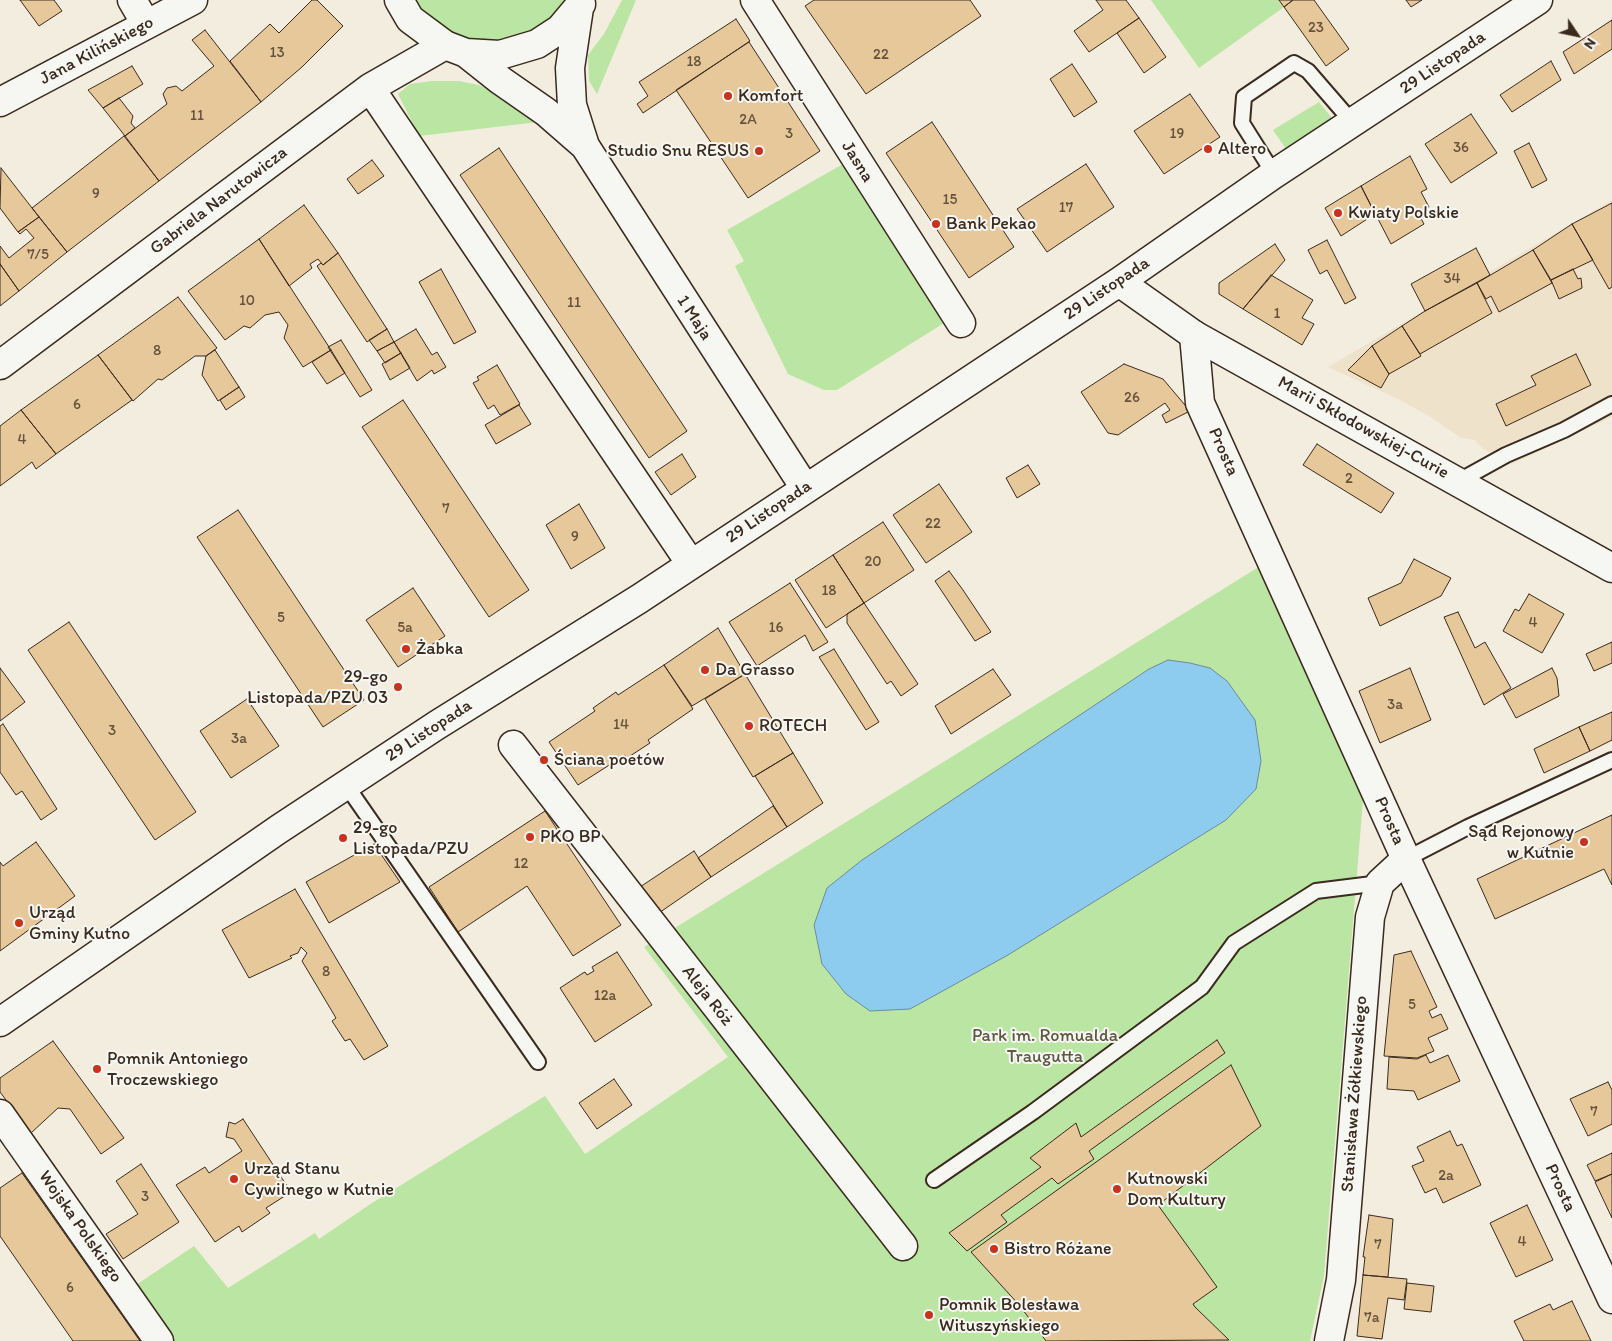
<!DOCTYPE html>
<html>
<head>
<meta charset="utf-8">
<style>
  body { margin:0 }
  #map { position:relative; width:1612px; height:1341px; overflow:hidden; background:#f3ede0; font-family:Itim,sans-serif }
  canvas { display:block }
  .north { position:absolute; left:1552px; top:10px; width:50px; height:50px; -webkit-text-stroke:4px #f6f6f2; paint-order:stroke; rotate:124deg; font-size:14px; font-weight:700; line-height:20px; text-align:center; color:#3b2a1e }
  .north::after { content:''; display:block; margin:auto; width:18px; height:22px; background:#3b2a1e; clip-path:polygon(50% 0,100% 100%,50% 72%,0 100%) }
</style>
</head>
<body>
<div id="map">
<canvas width="1612" height="1341"></canvas>
<div class="north">N</div>
</div>
<script>
const context = document.querySelector('canvas').getContext('2d');
context.lineJoin = 'round';
function fillPath(path, color) { context.fillStyle = color; context.fill(path, 'evenodd'); }
const toPath = rows => new Path2D(rows.map(r => 'M' + r).join(''));
function strokePath(path, color, width, dash) { context.strokeStyle = color; context.lineWidth = width; context.lineCap = dash ? 'butt' : 'round'; context.setLineDash(dash || []); context.stroke(path); }
function drawText(font, color, halo, rows, align = 'center') {
  context.font = font + ' Itim,sans-serif'; context.lineWidth = 4; context.setLineDash([]); context.textBaseline = 'middle'; context.strokeStyle = halo; context.fillStyle = color; for (const [text, x, y, turn = 0] of rows) {
    context.save(); context.translate(x, y); context.rotate((+turn || 0) * Math.PI / 180); context.textAlign = isNaN(turn) ? turn : align; if (halo) context.strokeText(text, 0, 0); context.fillText(text, 0, 0); context.restore();
  }
}
fillPath(toPath([
  [1612,200,1612,417,1512,464,1482,448,1475,440,1461,438,1429,416,1398,399,1328,367]
]), '#efe2cb');
fillPath(toPath([
  [413,0,569,0,544,27,519,39,491,43,464,39,439,28,419,9],
  [622,0,636,0,597,94,589,81,588,55,604,34],
  [1151,0,1279,0,1284,7,1199,68],
  [432,81,459,81,479,85,501,95,538,122,419,136,398,94,410,84],
  [1319,102,1332,118,1286,149,1273,130],
  [850,160,952,318,837,390,824,390,788,374,735,266,744,261,727,230],
  [1262,565,1363,800,1324,1276,1310,1341,171,1341,133,1287,194,1246,228,1288,315,1233,319,1239,372,1203,545,1096,585,1154,728,1057,644,947]
]), '#bbe5a2');
const water = toPath([
  [1168,660,1190,663,1210,668,1227,681,1255,720,1261,761,1256,789,1226,820,1008,955,910,1009,870,1011,846,994,822,964,814,925,827,888,862,860,1149,669,1168,660]
]);
fillPath(water, '#8eccef');
strokePath(water, '#6d8b9b', 1);
const building = toPath([
  [20,0,54,0,62,11,39,26,20,0],
  [312,0,317,0,343,26,302,67,261,102,230,61,270,24,279,33,312,0],
  [814,0,970,0,981,16,866,94,805,6,814,0],
  [1096,0,1126,0,1139,18,1089,52,1074,31,1103,10,1096,0],
  [1279,0,1293,0,1284,7,1279,0],
  [1293,0,1314,0,1349,49,1326,66,1284,7,1293,0],
  [1406,0,1422,0,1411,7,1406,0],
  [1139,18,1166,57,1144,73,1117,33,1139,18],
  [736,19,750,41,643,113,637,104,648,96,639,82,736,19],
  [1612,20,1612,49,1574,74,1563,52,1612,20],
  [205,30,261,102,159,181,125,136,167,104,163,94,167,88,176,86,182,91,214,66,192,40,205,30],
  [749,42,820,151,748,198,676,90,749,42],
  [1551,61,1561,80,1512,112,1500,95,1551,61],
  [1072,64,1097,102,1074,117,1050,79,1072,64],
  [132,66,143,84,103,108,88,90,132,66],
  [1190,94,1220,137,1164,174,1134,131,1190,94],
  [119,98,133,116,131,123,135,128,125,136,103,108,119,98],
  [1471,114,1497,153,1451,183,1425,144,1471,114],
  [932,122,1014,247,969,278,886,153,932,122],
  [124,136,159,181,67,252,32,208,124,136],
  [1529,143,1547,180,1532,188,1514,151,1529,143],
  [499,148,687,431,649,458,460,175,499,148],
  [1410,156,1427,189,1421,192,1429,207,1418,213,1424,224,1391,244,1361,186,1410,156],
  [372,160,384,176,358,194,347,179,372,160],
  [1086,164,1114,207,1047,252,1017,209,1086,164],
  [1,168,39,217,18,232,0,208,1,168],
  [1361,186,1375,214,1341,236,1325,208,1361,186],
  [1612,203,1612,287,1609,289,1572,224,1612,203],
  [304,205,338,253,323,265,318,259,310,264,312,268,289,286,259,239,304,205],
  [39,217,67,252,19,291,0,264,0,246,9,258,34,238,26,229,20,234,18,232,39,217],
  [1572,224,1593,260,1551,280,1533,250,1572,224],
  [259,239,331,350,303,367,284,338,288,325,279,312,265,315,250,328,244,326,225,340,188,291,259,239],
  [1327,240,1356,298,1345,304,1327,270,1320,274,1308,250,1327,240],
  [1275,244,1285,260,1243,309,1219,294,1219,283,1275,244],
  [1476,248,1490,275,1425,311,1411,284,1476,248],
  [1533,250,1552,283,1499,312,1491,296,1486,299,1477,283,1533,250],
  [338,253,387,329,367,342,317,266,321,263,323,265,338,253],
  [0,264,19,291,0,306,0,264],
  [441,269,476,332,454,344,419,282,441,269],
  [1573,269,1578,279,1581,278,1582,288,1559,299,1551,280,1573,269],
  [1271,275,1313,300,1302,318,1314,324,1302,345,1243,309,1271,275],
  [1477,283,1492,313,1420,354,1402,326,1425,311,1477,283],
  [178,297,217,348,206,356,195,356,162,380,158,379,133,401,98,355,178,297],
  [1402,326,1421,356,1389,374,1372,346,1402,326],
  [387,329,394,342,377,351,369,340,387,329],
  [416,329,432,355,437,352,446,367,434,374,432,370,417,381,394,342,416,329],
  [341,340,372,390,360,397,328,347,341,340],
  [394,342,401,353,385,363,377,351,394,342],
  [1372,346,1389,374,1381,388,1348,370,1372,346],
  [215,350,239,387,218,401,202,375,206,356,215,350],
  [331,350,345,373,327,384,312,362,331,350],
  [401,353,410,368,390,380,382,364,401,353],
  [1576,354,1591,385,1506,426,1496,404,1536,385,1531,376,1576,354],
  [98,355,132,400,56,454,21,410,98,355],
  [1124,364,1163,379,1190,411,1166,423,1162,415,1170,410,1165,403,1118,435,1108,433,1081,392,1124,364],
  [497,365,520,404,500,415,494,405,488,409,473,383,479,380,477,377,497,365],
  [239,387,245,397,226,410,220,400,239,387],
  [403,400,529,590,489,617,362,427,403,400],
  [519,405,531,424,496,444,485,425,519,405],
  [21,410,56,454,36,469,32,462,0,486,0,426,21,410],
  [1317,444,1394,493,1381,513,1303,465,1317,444],
  [682,454,696,477,671,495,655,472,682,454],
  [1028,465,1040,484,1017,498,1006,478,1028,465],
  [939,484,972,532,926,563,893,515,939,484],
  [579,504,605,548,571,569,546,525,579,504],
  [238,510,364,700,323,727,197,537,238,510],
  [883,522,914,570,864,603,833,555,883,522],
  [833,555,864,603,826,628,795,580,833,555],
  [1414,559,1451,578,1441,596,1380,626,1368,598,1401,583,1414,559],
  [949,571,963,590,991,632,975,641,935,581,949,571],
  [790,583,828,642,813,651,805,635,757,666,729,622,790,583],
  [413,588,445,636,398,667,366,620,413,588],
  [1529,594,1564,614,1542,653,1503,631,1515,609,1519,611,1529,594],
  [864,603,918,684,901,696,891,681,887,684,847,623,847,614,864,603],
  [1458,612,1475,648,1485,642,1511,688,1484,705,1444,617,1458,612],
  [69,622,196,812,155,840,28,650,69,622],
  [718,628,745,674,692,706,664,665,718,628],
  [1612,642,1612,663,1594,671,1586,654,1612,642],
  [834,649,879,722,866,730,819,657,834,649],
  [664,665,693,709,648,740,650,743,627,758,625,755,578,785,549,742,595,711,593,708,616,692,618,695,664,665],
  [0,668,25,702,0,721,0,668],
  [1410,668,1431,720,1380,743,1359,691,1410,668],
  [1552,668,1557,678,1559,696,1516,718,1503,694,1552,668],
  [993,669,1011,695,951,734,935,706,993,669],
  [745,674,793,753,753,777,705,699,745,674],
  [247,699,279,746,231,778,200,731,247,699],
  [1612,712,1612,740,1590,751,1579,727,1612,712],
  [3,724,57,809,41,820,22,791,16,795,0,772,0,726,3,724],
  [1579,727,1590,751,1544,773,1534,749,1579,727],
  [793,753,823,803,787,827,755,776,793,753],
  [773,806,787,827,711,877,698,858,773,806],
  [545,811,621,925,573,956,527,886,458,932,429,887,545,811],
  [1612,815,1612,885,1604,869,1495,919,1477,879,1612,815],
  [36,842,75,896,0,951,0,862,3,866,36,842],
  [374,844,400,882,329,923,306,882,374,844],
  [694,851,711,877,656,915,637,889,694,851],
  [295,889,388,1046,364,1060,350,1039,345,1041,332,1021,336,1018,302,961,307,953,301,947,298,953,290,956,292,958,249,978,222,930,295,889],
  [1411,951,1437,1007,1429,1011,1432,1018,1441,1014,1448,1029,1428,1038,1434,1051,1417,1058,1384,1056,1394,955,1411,951],
  [617,952,652,1005,595,1042,560,988,583,973,585,972,587,975,594,971,592,967,617,952],
  [1217,1040,1225,1053,1089,1151,1094,1159,1058,1184,1052,1178,1001,1215,1007,1222,967,1251,949,1233,1041,1167,1030,1158,1076,1123,1081,1137,1217,1040],
  [53,1041,124,1138,101,1154,70,1109,58,1108,31,1133,0,1092,0,1078,53,1041],
  [1426,1055,1430,1063,1448,1055,1460,1081,1418,1100,1414,1091,1387,1089,1389,1057,1417,1059,1426,1055],
  [1231,1065,1261,1126,1158,1205,1217,1287,1193,1304,1195,1307,1229,1340,1046,1341,1020,1306,971,1252,1231,1065],
  [614,1079,632,1105,597,1129,579,1103,614,1079],
  [1608,1082,1612,1090,1612,1124,1588,1136,1570,1099,1608,1082],
  [243,1119,291,1192,266,1208,270,1213,242,1232,239,1226,215,1242,176,1185,205,1167,209,1173,242,1151,234,1139,226,1137,229,1122,235,1124,243,1119],
  [1450,1131,1457,1146,1462,1144,1481,1185,1443,1203,1436,1188,1425,1193,1412,1166,1424,1161,1417,1147,1450,1131],
  [1612,1153,1612,1174,1595,1181,1587,1165,1612,1153],
  [141,1164,179,1222,123,1259,106,1234,138,1214,116,1181,141,1164],
  [22,1173,140,1341,73,1341,0,1236,0,1188,22,1173],
  [1612,1174,1612,1218,1595,1182,1612,1174],
  [1527,1205,1553,1260,1516,1277,1490,1223,1527,1205],
  [1369,1215,1393,1219,1388,1277,1363,1275,1365,1257,1363,1257,1369,1215],
  [1363,1275,1407,1279,1404,1300,1388,1298,1382,1339,1357,1336,1363,1275],
  [1407,1283,1434,1286,1431,1312,1404,1309,1407,1283],
  [1572,1301,1591,1341,1524,1341,1514,1321,1550,1304,1553,1310,1572,1301]
]);
fillPath(building, '#e6c89a');
strokePath(building, '#3b2a1e', 1);
const lane = toPath([
  [1274,174,1242,123,1244,97,1294,63,1308,71,1353,123],
  [1459,481,1506,455,1564,430,1612,404],
  [346,785,538,1062],
  [1406,859,1468,827,1612,760],
  [934,1180,1033,1112,1202,987,1234,943,1316,891,1380,883]
]);
const street = toPath([
  [132,0,146,24],
  [755,0,961,323],
  [370,88,691,564],
  [0,102,193,0],
  [1194,335,1200,403,1406,859,1612,1299],
  [0,365,370,88,445,45],
  [513,745,903,1246],
  [0,1114,159,1341],
  [1329,1341,1341,1280,1370,917,1380,883,1406,859]
]);
const secondary = toPath([
  [399,0,410,19,445,45,466,53,500,55,537,44,560,29,581,4],
  [579,8,570,68,572,105,585,146,805,488],
  [466,53,500,80,546,112,585,146],
  [1119,282,1194,335,1612,568],
  [0,1022,279,829,437,725,639,599,1119,282,1274,174,1538,0]
]);
strokePath(lane, '#3b2a1e', 18);
strokePath(street, '#3b2a1e', 31);
strokePath(secondary, '#3b2a1e', 31);
strokePath(lane, '#f6f6f2', 14);
strokePath(street, '#f6f6f2', 28);
strokePath(secondary, '#f6f6f2', 28);
for (const [x, y, r, color] of [
  [728,96,5,"#c8321e"],
  [1208,149,5,"#c8321e"],
  [759,151,5,"#c8321e"],
  [1338,213,5,"#c8321e"],
  [936,224,5,"#c8321e"],
  [406,649,5,"#c8321e"],
  [705,670,5,"#c8321e"],
  [398,687,5,"#c8321e"],
  [749,726,5,"#c8321e"],
  [544,760,5,"#c8321e"],
  [530,837,5,"#c8321e"],
  [343,838,5,"#c8321e"],
  [1584,842,5,"#c8321e"],
  [19,923,5,"#c8321e"],
  [97,1069,5,"#c8321e"],
  [234,1179,5,"#c8321e"],
  [1117,1189,5,"#c8321e"],
  [994,1249,5,"#c8321e"],
  [929,1315,5,"#c8321e"]
]) { const dot = new Path2D(); dot.arc(x, y, r, 0, 2 * Math.PI); context.fillStyle = color; context.fill(dot); strokePath(dot, '#f6f6f2', 2); }
drawText('15px', '#66523d', null, [
  ["23",1316,28],
  ["13",277,53],
  ["22",881,55],
  ["18",694,62],
  ["11",197,116],
  ["2A",748,120],
  ["3",789,134],
  ["19",1177,134],
  ["36",1461,148],
  ["9",96,194],
  ["15",950,200],
  ["17",1066,208],
  ["7/5",38,255],
  ["34",1452,279],
  ["10",247,301],
  ["11",574,303],
  ["1",1277,314],
  ["8",157,351],
  ["26",1132,398],
  ["6",77,405],
  ["4",22,440],
  ["2",1349,479],
  ["7",446,509],
  ["22",933,524],
  ["9",575,537],
  ["20",873,562],
  ["18",829,591],
  ["5",281,618],
  ["4",1533,623],
  ["5a",405,628],
  ["16",776,628],
  ["3a",1395,705],
  ["14",621,725],
  ["3",112,731],
  ["3a",239,739],
  ["12",521,864],
  ["8",326,972],
  ["12a",605,996],
  ["5",1412,1005],
  ["7",1594,1112],
  ["2a",1446,1176],
  ["3",145,1197],
  ["4",1522,1242],
  ["7",1378,1245],
  ["6",70,1288],
  ["7a",1372,1318]
]);
drawText('18px', '#3b2a1e', '#f6f6f2', [
  ["Jana Kilińskiego",97,51,-28],
  ["29 Listopada",1443,63,-34],
  ["Jasna",857,162,58],
  ["Gabriela Narutowicza",219,201,-37],
  ["29 Listopada",1107,289,-34],
  ["1 Maja",694,318,57],
  ["Marii Skłodowskiej-Curie",1363,428,29],
  ["Prosta",1223,452,66],
  ["29 Listopada",769,512,-34],
  ["29 Listopada",429,731,-33],
  ["Prosta",1389,821,66],
  ["Aleja Róż",707,996,52],
  ["Stanisława Żółkiewskiego",1355,1094,-86],
  ["Prosta",1560,1188,65],
  ["Wojska Polskiego",80,1227,55]
]);
drawText('18px', '#3b2a1e', '#f6f6f2', [
  ["Komfort",738,96],
  ["Altero",1218,149],
  ["Studio Snu RESUS",749,151,"right"],
  ["Kwiaty Polskie",1348,213],
  ["Bank Pekao",946,224],
  ["Żabka",416,649],
  ["Da Grasso",715,670],
  ["29-go",388,677,"right"],
  ["Listopada/PZU 03",388,698,"right"],
  ["ROTECH",759,726],
  ["Ściana poetów",554,760],
  ["29-go",353,828],
  ["Listopada/PZU",353,849],
  ["Sąd Rejonowy",1574,832,"right"],
  ["w Kutnie",1574,853,"right"],
  ["PKO BP",540,837],
  ["Urząd",29,913],
  ["Gminy Kutno",29,934],
  ["Pomnik Antoniego",107,1059],
  ["Troczewskiego",107,1080],
  ["Urząd Stanu",244,1169],
  ["Cywilnego w Kutnie",244,1190],
  ["Kutnowski",1127,1179],
  ["Dom Kultury",1127,1200],
  ["Bistro Różane",1004,1249],
  ["Pomnik Bolesława",939,1305],
  ["Wituszyńskiego",939,1326]
], 'left');
drawText('18px', '#5b593f', '#f6f6f2', [
  ["Park im. Romualda",1045,1036],
  ["Traugutta",1045,1057]
]);
</script>
</body>
</html>
